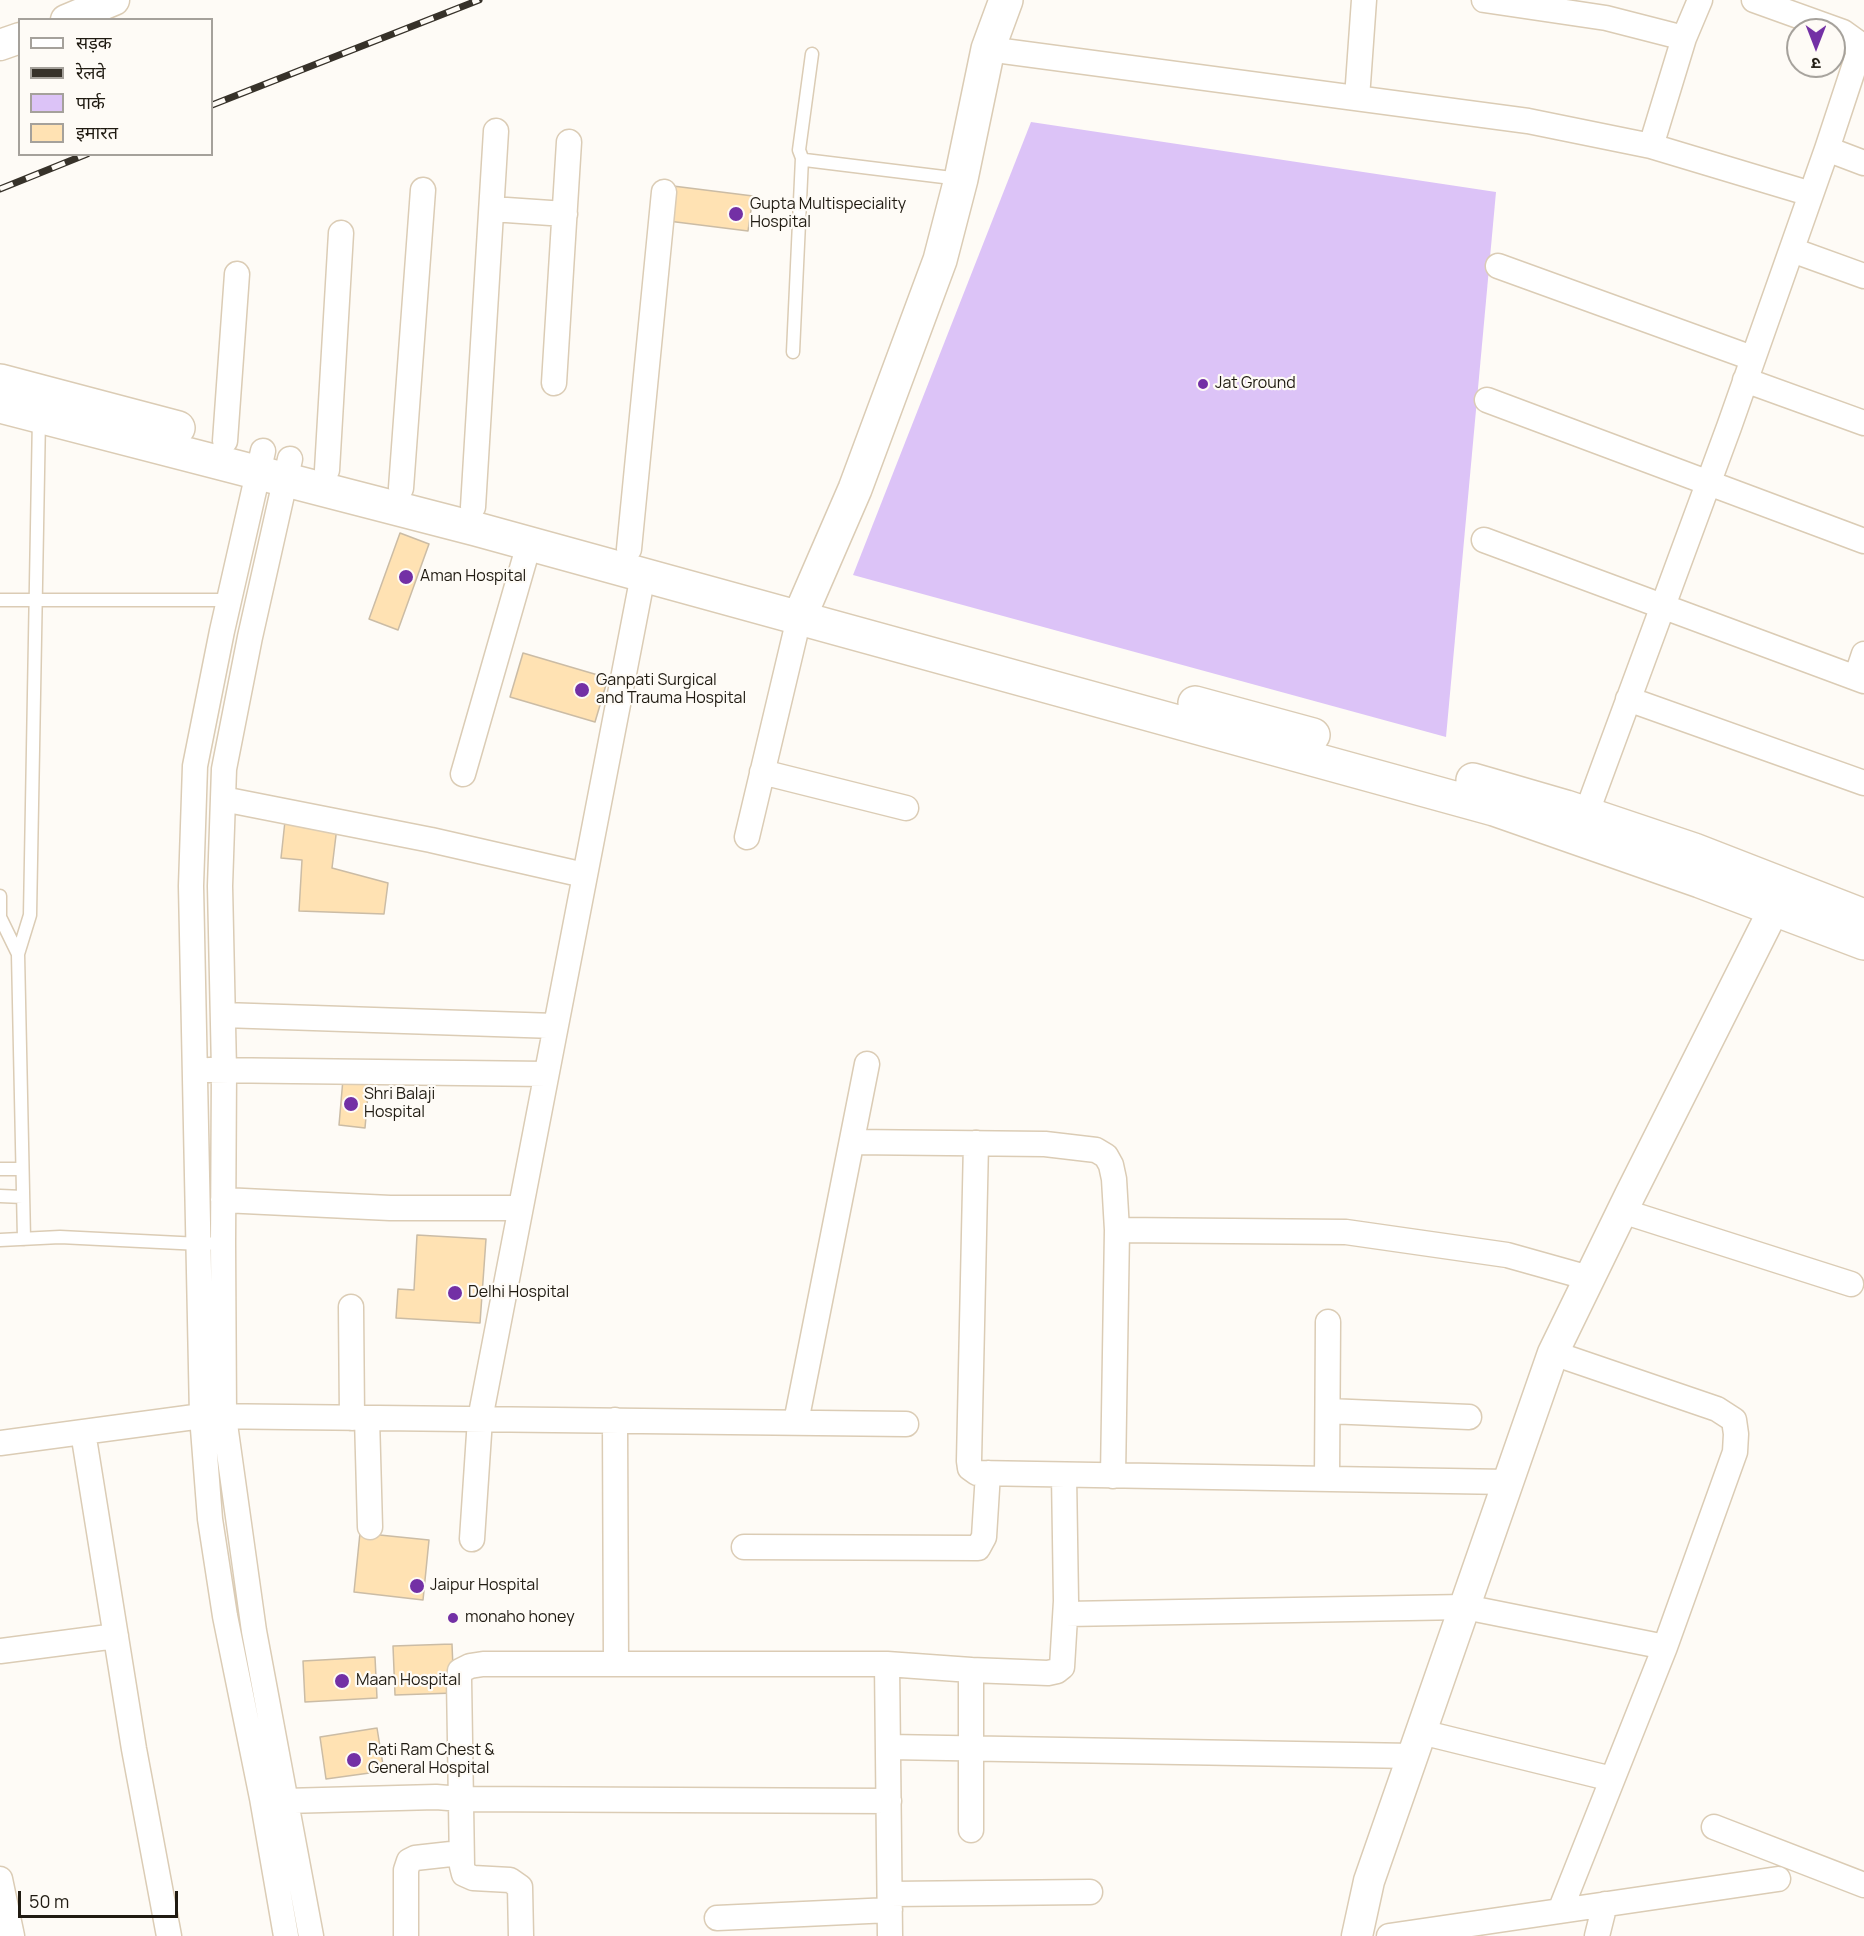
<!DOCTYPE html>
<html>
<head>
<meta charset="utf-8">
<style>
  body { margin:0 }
  #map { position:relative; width:1864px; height:1936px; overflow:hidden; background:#fefbf6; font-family:Manrope,"Noto Sans Devanagari",sans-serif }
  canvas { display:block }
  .legend { position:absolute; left:18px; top:18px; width:195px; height:138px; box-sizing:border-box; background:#fefbf6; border:2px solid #a5a19b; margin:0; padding:8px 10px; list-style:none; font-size:18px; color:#201b12 }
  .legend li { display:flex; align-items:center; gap:12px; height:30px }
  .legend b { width:30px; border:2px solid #a5a19b }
  .north { position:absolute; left:1786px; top:18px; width:60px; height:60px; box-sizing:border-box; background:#fefbf6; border:2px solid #a5a19b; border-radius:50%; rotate:180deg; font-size:16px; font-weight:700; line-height:24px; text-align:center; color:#201b12 }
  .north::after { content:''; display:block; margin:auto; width:21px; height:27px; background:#7330a5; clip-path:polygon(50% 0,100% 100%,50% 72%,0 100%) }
  .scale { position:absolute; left:18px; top:1891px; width:160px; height:27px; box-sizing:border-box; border:3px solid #201b12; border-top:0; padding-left:8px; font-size:18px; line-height:21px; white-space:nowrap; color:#201b12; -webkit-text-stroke:4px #fefbf6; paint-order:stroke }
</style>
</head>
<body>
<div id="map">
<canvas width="1864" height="1936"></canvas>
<ul class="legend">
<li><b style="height:8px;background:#fff"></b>सड़क</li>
<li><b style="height:8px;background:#37322a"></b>रेलवे</li>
<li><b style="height:16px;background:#dcc3f7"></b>पार्क</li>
<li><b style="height:16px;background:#ffe2b3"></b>इमारत</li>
</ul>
<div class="north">उ</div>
<div class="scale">50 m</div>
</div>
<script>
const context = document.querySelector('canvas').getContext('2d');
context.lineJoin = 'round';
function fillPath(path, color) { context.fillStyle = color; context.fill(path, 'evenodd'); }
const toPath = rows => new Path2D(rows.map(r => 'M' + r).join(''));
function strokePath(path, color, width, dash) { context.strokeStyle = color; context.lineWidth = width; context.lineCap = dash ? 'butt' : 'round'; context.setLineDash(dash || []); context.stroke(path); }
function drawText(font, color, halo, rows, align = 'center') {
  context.font = font + ' Manrope,sans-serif'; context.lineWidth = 4.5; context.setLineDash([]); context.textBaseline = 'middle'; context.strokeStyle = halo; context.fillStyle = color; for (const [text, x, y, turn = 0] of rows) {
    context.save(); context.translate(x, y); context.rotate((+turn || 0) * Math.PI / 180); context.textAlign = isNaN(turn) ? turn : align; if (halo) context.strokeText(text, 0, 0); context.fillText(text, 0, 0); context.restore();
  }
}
fillPath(toPath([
  [1031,122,1496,192,1446,737,853,575]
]), '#dcc3f7');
const building = toPath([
  [673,186,753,196,748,231,668,221,673,186],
  [400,533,429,544,398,630,369,619,400,533],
  [523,653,608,678,595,722,510,697,523,653],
  [285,821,337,827,332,868,388,883,384,914,299,911,302,860,281,858,285,821],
  [343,1079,369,1082,365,1128,339,1125,343,1079],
  [417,1235,486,1239,480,1323,396,1318,398,1289,414,1290,417,1235],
  [360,1533,429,1540,423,1600,354,1592,360,1533],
  [452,1644,454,1693,395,1695,393,1646,452,1644],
  [375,1657,377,1698,305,1702,303,1661,375,1657],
  [377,1728,384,1771,326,1779,320,1737,377,1728]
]);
fillPath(building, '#ffe2b3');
strokePath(building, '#cbbca5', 1.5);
const service = toPath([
  [812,54,799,150,802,158,805,160,960,179],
  [793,352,802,158],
  [0,600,229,600],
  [0,896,0,917,18,954],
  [0,1169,22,1169],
  [0,1196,23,1197],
  [24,1239,18,954,30,915,39,417],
  [0,1240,60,1237,200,1244,223,1243]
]);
const minor = toPath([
  [1484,0,1606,18,1684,38],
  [988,49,1528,121,1651,146,1811,194],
  [1357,98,1364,0],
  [1651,146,1684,38,1700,0],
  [1827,149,1864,163],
  [492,209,565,214],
  [1792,250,1864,276],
  [1498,266,1752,358],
  [1745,380,1864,423],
  [554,383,569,142],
  [1487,400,1864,541],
  [225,441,237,274],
  [263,451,222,631,195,766,191,886,202,1416,210,1519,225,1616,262,1798,286,1936],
  [290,459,250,637,224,769,220,886,224,1070,223,1243,224,1417,254,1631,311,1936],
  [327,470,341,233],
  [401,488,423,190],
  [473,507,496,131],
  [1484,540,1864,681],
  [629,549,664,192],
  [1856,678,1864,654],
  [1628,699,1864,783],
  [762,772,906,808],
  [463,774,529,544],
  [223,799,431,840,584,875],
  [1581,828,1729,427,1827,149,1858,55,1857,42,1843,32,1754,0],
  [747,837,799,618],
  [223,1015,555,1026],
  [209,1070,546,1074],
  [852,1142,1045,1144,1096,1150,1106,1156,1111,1165,1114,1179,1117,1230,1113,1476],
  [976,1143,969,1461,970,1468,977,1473,1508,1482],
  [223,1200,390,1208,520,1208],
  [1622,1211,1851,1284],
  [1117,1230,1346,1232,1507,1255,1589,1278],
  [351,1307,352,1418],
  [1553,1353,1717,1409,1734,1420,1736,1434,1735,1452,1665,1647,1560,1911],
  [1328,1411,1469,1417],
  [367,1418,370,1527],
  [615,1420,616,1664],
  [796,1422,867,1064],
  [83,1432,134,1749,169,1936],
  [0,1443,202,1416,906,1424],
  [1327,1479,1328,1322],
  [472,1539,480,1419,643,575],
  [744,1547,978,1548,984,1537,988,1473],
  [1066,1614,1465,1607,1665,1647],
  [0,1651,116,1636],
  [887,1664,890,1936],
  [971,1670,1048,1673,1057,1671,1062,1667,1066,1601,1064,1475],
  [1421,1732,1612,1779],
  [889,1747,1413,1756],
  [285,1801,436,1797,461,1799,889,1801],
  [1714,1827,1864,1885],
  [0,1879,12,1936],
  [890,1894,1090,1892],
  [717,1918,890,1910],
  [406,1936,406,1870,409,1861,415,1858,460,1853],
  [521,1936,520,1887,510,1880,473,1878,464,1874,462,1866,459,1679,460,1671,470,1666,483,1664,887,1664,971,1670,971,1830],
  [1389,1936,1778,1879],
  [1597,1936,1605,1904]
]);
const tertiary = toPath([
  [66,20,114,0],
  [0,45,20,38],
  [1357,1936,1369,1881,1553,1353,1630,1195,1784,889]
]);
const secondary = toPath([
  [0,381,178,428],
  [0,406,476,529,1494,809,1700,881,1864,943],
  [799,618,855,489,940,260,961,179,988,49,1006,0],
  [1195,703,1313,735],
  [1473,780,1566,807,1694,850,1864,916]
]);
strokePath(service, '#dbccb5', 15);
strokePath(minor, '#dbccb5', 27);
strokePath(tertiary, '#dbccb5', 33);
strokePath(secondary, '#dbccb5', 36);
strokePath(service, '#fff', 12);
strokePath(minor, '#fff', 24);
strokePath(tertiary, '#fff', 30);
strokePath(secondary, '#fff', 33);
const rail = toPath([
  [212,105,479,0],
  [0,189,87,154]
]);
strokePath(rail, '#37322a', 7);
strokePath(rail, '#fefbf6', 4.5, [14]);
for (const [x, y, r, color] of [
  [736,214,8,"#7330a5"],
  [1203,384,6,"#7330a5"],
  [406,577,8,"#7330a5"],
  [582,690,8,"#7330a5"],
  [351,1104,8,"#7330a5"],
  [455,1293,8,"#7330a5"],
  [417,1586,8,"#7330a5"],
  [453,1618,6,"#7330a5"],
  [342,1681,8,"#7330a5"],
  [354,1760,8,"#7330a5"]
]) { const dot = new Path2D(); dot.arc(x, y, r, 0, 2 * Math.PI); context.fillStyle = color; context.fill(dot); strokePath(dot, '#fefbf6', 2); }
drawText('16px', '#201b12', '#fefbf6', [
  ["Gupta Multispeciality",750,205],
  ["Hospital",750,223],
  ["Jat Ground",1215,384],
  ["Aman Hospital",420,577],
  ["Ganpati Surgical",596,681],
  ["and Trauma Hospital",596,699],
  ["Shri Balaji",364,1095],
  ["Hospital",364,1113],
  ["Delhi Hospital",468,1293],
  ["Jaipur Hospital",430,1586],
  ["monaho honey",465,1618],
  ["Maan Hospital",356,1681],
  ["Rati Ram Chest &",368,1751],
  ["General Hospital",368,1769]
], 'left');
</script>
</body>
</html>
